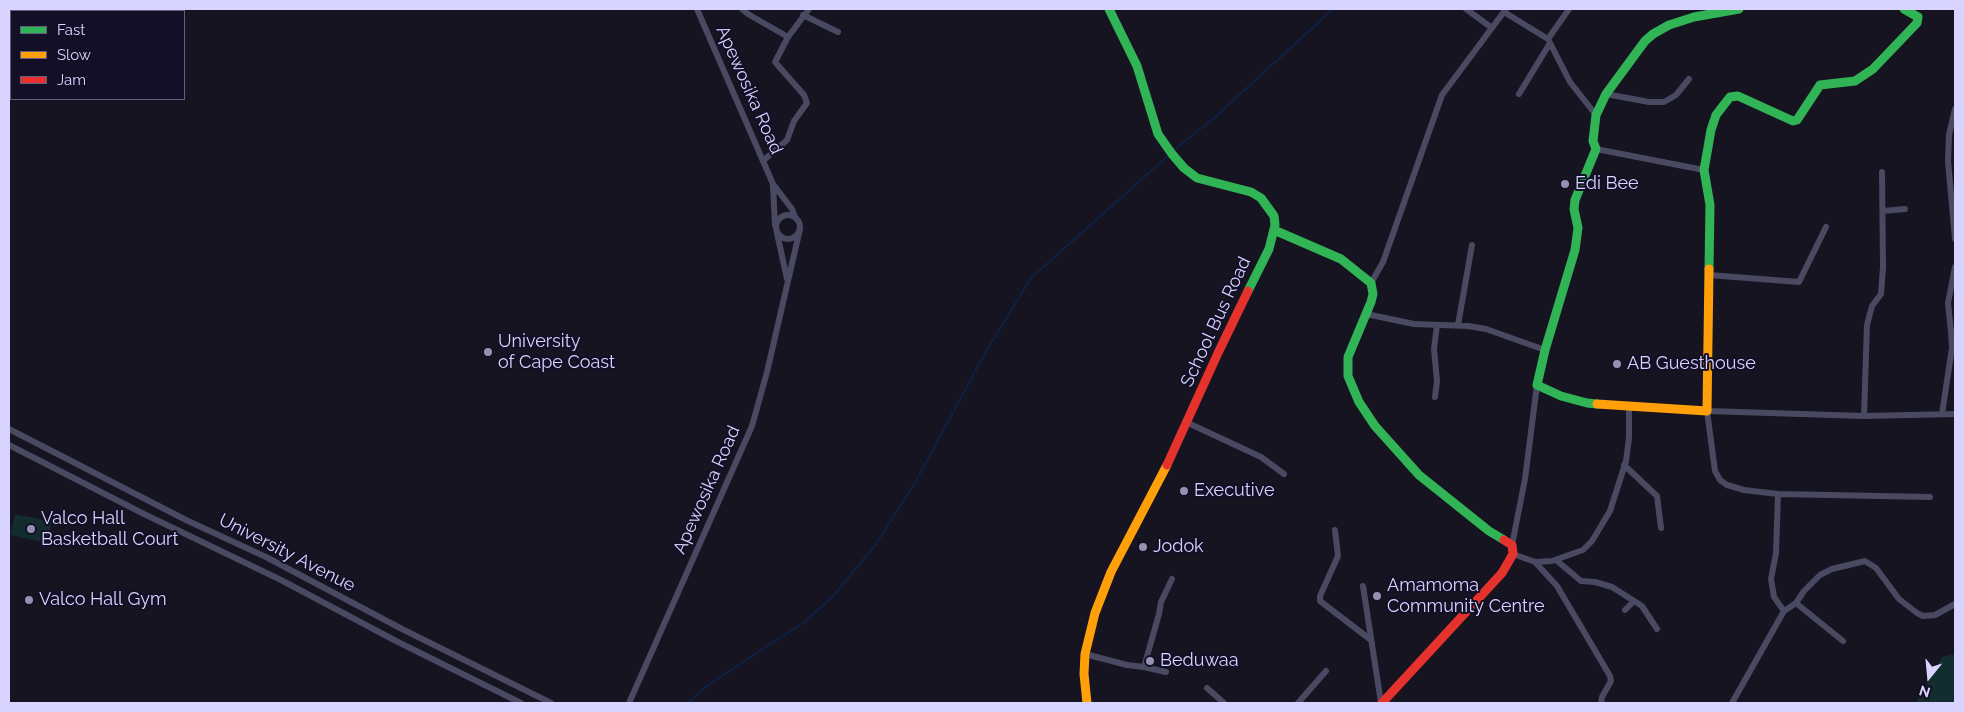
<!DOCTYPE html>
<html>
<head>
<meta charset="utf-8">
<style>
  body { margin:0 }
  #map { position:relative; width:1964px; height:712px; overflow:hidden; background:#161421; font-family:Raleway,sans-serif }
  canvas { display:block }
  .frame { position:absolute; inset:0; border:10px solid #d9d4ff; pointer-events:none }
  .legend { position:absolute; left:10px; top:10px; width:175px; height:90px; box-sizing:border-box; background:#130f26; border:1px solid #625e7d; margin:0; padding:6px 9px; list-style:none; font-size:15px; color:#d9d4ff }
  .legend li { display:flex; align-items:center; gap:10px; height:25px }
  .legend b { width:25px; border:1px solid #625e7d }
  .north { position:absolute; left:1904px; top:652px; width:50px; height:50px; -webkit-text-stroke:4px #130f26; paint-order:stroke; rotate:197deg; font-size:14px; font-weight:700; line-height:20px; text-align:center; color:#d9d4ff }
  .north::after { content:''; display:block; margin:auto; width:18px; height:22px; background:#d9d4ff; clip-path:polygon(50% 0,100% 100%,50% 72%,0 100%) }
</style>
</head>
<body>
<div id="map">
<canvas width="1964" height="712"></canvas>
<div class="frame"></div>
<ul class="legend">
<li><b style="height:6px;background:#30b455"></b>Fast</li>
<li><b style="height:6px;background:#ff9f0a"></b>Slow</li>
<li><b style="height:6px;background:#e5322d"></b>Jam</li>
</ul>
<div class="north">N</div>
</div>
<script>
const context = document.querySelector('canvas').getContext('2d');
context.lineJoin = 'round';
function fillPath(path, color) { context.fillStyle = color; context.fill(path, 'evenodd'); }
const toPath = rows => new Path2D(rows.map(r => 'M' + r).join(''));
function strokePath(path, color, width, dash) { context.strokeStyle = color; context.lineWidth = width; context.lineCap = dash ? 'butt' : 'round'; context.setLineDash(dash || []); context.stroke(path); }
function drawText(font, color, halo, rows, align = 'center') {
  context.font = font + ' Raleway,sans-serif'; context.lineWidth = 4; context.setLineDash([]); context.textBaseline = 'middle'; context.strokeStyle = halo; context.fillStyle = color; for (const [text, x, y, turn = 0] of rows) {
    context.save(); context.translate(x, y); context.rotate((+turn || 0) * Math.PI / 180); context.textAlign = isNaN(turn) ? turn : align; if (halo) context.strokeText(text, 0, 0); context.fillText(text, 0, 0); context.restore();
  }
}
fillPath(toPath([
  [15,514,52,522,47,543,10,535],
  [1955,654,1955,703,1916,703,1942,657]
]), '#132c2d');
strokePath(toPath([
  [1173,151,1214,118,1333,9],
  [688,703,708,685,806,621,834,595,876,544,916,481,985,353,1031,278,1170,154]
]), '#0d2144', 2);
strokePath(toPath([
  [697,9,773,184,792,209,795,217],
  [742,9,748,14,788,37],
  [1466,9,1492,28],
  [1504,12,1548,39,1570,82,1596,115],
  [803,15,838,32],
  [1548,39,1569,9],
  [1519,94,1550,43],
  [1606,94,1649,102,1664,102,1676,95,1689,79],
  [1955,109,1949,135,1948,161,1955,239],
  [1596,149,1704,170],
  [764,160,787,140,794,121,807,103,804,95,775,62,788,37,809,9],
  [773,185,775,225],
  [1883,211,1905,209],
  '776 227a12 12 0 1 1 24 0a12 12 0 1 1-24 0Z',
  [777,233,787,279],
  [1709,275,1799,282,1826,227],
  [1371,283,1383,262,1442,95,1506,9],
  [1366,314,1414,324,1468,326,1486,329,1545,350],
  [1458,325,1472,245],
  [1951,332,1948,303,1955,267],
  [1435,397,1437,381,1434,349,1437,325],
  [1942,414,1952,348,1951,332,1955,332],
  [1864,416,1867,325,1872,306,1881,294,1883,267,1882,172],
  [1188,423,1261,457,1284,474],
  [9,429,186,520,266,557,402,629,551,703],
  [9,445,144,514,281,580,396,641,521,703],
  [1624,465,1657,496,1661,528],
  [1930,497,1778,494,1744,490,1727,485,1720,480,1715,471,1707,411,1864,416,1955,414],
  [1335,530,1338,556,1320,596,1320,601,1371,640],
  [1512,545,1525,479,1537,385],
  [1513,554,1535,562,1552,561,1583,550,1592,541,1610,511,1626,461,1629,438,1629,407],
  [1556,560,1581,581,1595,582,1612,587,1642,606,1657,629],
  [1535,562,1557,586,1610,676,1611,681,1602,697,1601,703],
  [1363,586,1381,703],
  [1796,603,1843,641],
  [1625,610,1634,601],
  [1784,611,1796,603,1804,591,1820,575,1832,569,1865,561,1876,568,1899,599,1917,613,1923,616,1935,615,1955,604],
  [1085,654,1127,665,1144,667,1166,672],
  [1144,667,1159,614,1161,602,1172,579],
  [1207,688,1224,703],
  [629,703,752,426,767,372,800,229],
  [1298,703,1326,671],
  [1732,703,1784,611,1774,597,1771,579,1776,553,1778,494]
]), '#4a4962', 6);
strokePath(toPath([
  [1109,9,1137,66,1158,134,1172,154,1184,168,1197,178,1251,192,1261,198,1274,216,1275,225,1269,249,1248,291],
  [1274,230,1341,259,1371,283,1373,294,1371,302,1348,357,1348,376,1359,402,1375,426,1419,475,1489,531,1504,540],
  [1709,269,1710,205,1704,170,1711,130,1716,115,1730,97,1738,96,1793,121,1797,120,1820,85,1855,81,1873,69,1917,23,1918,17,1904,9],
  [1597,404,1587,403,1561,396,1537,385,1545,350,1575,250,1578,228,1574,209,1575,200,1596,149,1593,141,1596,115,1606,94,1645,41,1653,34,1669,25,1694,17,1739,9]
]), '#30b455', 9);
strokePath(toPath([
  [1597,404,1707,411,1709,269],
  [1087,703,1084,674,1085,654,1095,613,1111,572,1167,465]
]), '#ff9f0a', 9);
strokePath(toPath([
  [1167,465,1218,353,1248,291],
  [1382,703,1502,573,1513,554,1512,545,1504,540]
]), '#e5322d', 9);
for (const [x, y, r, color] of [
  [1565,184,5,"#9591b1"],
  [488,352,5,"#9591b1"],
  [1617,364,5,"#9591b1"],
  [1184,491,5,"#9591b1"],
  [31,529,5,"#9591b1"],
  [1143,547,5,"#9591b1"],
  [1377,596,5,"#9591b1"],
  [29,600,5,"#9591b1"],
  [1150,661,5,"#9591b1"]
]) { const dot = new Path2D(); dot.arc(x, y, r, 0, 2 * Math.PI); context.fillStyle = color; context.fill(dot); strokePath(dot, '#130f26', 2); }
drawText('18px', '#d9d4ff', '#130f26', [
  ["Apewosika Road",749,90,66],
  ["School Bus Road",1216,322,-65],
  ["Apewosika Road",707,490,-66],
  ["University Avenue",287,553,27]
]);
drawText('18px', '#d9d4ff', '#130f26', [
  ["Edi Bee",1575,184],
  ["University",498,342],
  ["of Cape Coast",498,363],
  ["AB Guesthouse",1627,364],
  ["Executive",1194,491],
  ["Valco Hall",41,519],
  ["Basketball Court",41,540],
  ["Jodok",1153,547],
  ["Amamoma",1387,586],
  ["Community Centre",1387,607],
  ["Valco Hall Gym",39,600],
  ["Beduwaa",1160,661]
], 'left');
</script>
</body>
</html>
